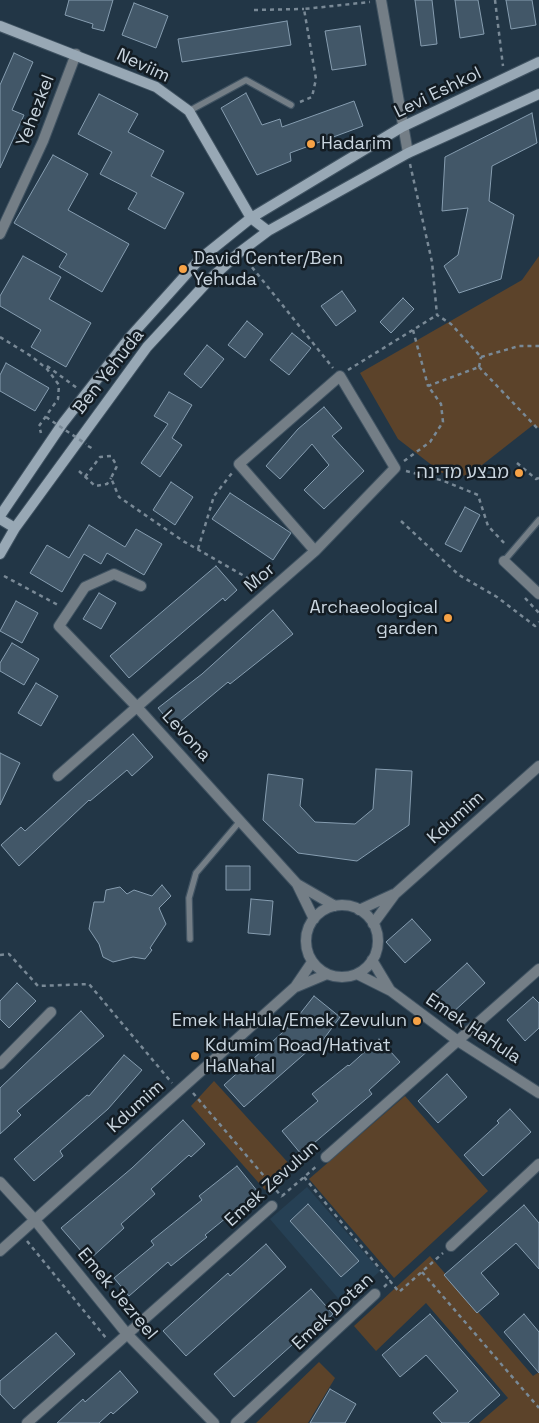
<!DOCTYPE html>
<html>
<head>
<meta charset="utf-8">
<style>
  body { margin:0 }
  canvas { display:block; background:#223646 }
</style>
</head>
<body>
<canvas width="539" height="1423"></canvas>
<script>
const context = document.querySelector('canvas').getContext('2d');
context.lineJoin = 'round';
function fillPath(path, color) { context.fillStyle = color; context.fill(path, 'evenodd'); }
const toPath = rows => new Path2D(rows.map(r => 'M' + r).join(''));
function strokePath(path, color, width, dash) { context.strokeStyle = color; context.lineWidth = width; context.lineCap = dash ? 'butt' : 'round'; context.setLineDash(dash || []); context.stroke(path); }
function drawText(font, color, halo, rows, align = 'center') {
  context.font = font + ' "Space Grotesk","Noto Sans Hebrew",sans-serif'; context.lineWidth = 5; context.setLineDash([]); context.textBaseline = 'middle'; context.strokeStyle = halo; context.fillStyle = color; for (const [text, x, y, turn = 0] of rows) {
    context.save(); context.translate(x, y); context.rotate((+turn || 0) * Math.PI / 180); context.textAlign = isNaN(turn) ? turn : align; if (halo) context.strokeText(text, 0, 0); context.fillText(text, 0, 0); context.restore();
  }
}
fillPath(toPath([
  [307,1187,380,1271,343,1304,270,1219]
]), '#264054');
fillPath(toPath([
  [539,256,539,428,533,425,468,476,442,473,398,439,360,373,522,280],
  [214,1081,292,1167,265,1190,191,1106],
  [405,1096,488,1191,394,1278,309,1179],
  [430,1256,533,1376,539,1372,539,1423,479,1423,508,1398,426,1303,376,1351,354,1326],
  [319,1362,335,1378,308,1423,256,1423]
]), '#5c432a');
const building = toPath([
  [69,0,113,0,104,31,92,28,93,24,65,15,69,0],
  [415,0,432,0,437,44,421,46,415,0],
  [455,0,478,0,484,34,460,38,455,0],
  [506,0,532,0,536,25,511,29,506,0],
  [134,3,168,16,156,48,122,35,134,3],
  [287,21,291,45,182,62,178,39,287,21],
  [360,26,366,65,332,70,325,31,360,26],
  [14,53,33,62,12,110,24,115,0,168,0,85,14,53],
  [246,93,262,125,280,119,282,127,354,101,363,126,290,153,291,161,257,175,221,108,246,93],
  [99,94,138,114,128,132,164,151,151,176,184,193,165,229,128,209,137,193,100,174,112,152,78,134,99,94],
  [532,113,537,143,492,166,489,201,514,215,501,279,459,293,444,266,458,255,468,208,442,211,445,157,532,113],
  [53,155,88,174,68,210,129,244,102,292,59,267,67,254,14,223,53,155],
  [23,256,61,277,49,299,91,323,66,367,31,347,41,330,0,306,0,296,23,256],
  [342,291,356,311,336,326,321,306,342,291],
  [403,298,414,309,391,333,380,322,403,298],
  [247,321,263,334,245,358,228,345,247,321],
  [292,333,311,348,289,375,270,360,292,333],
  [207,345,224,359,201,388,184,374,207,345],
  [6,363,49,388,35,411,0,391,0,375,6,363],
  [169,392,192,405,172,438,182,445,160,477,141,463,168,424,154,416,169,392],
  [324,407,342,428,332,436,364,471,324,509,304,490,329,465,312,444,280,479,266,466,298,429,324,407],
  [171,482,193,497,175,525,153,510,171,482],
  [230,493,291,533,273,560,212,519,230,493],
  [465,507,480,515,461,552,445,544,465,507],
  [89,525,125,547,136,529,162,544,144,575,107,553,101,564,84,554,62,592,30,573,47,545,69,558,89,525],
  [216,566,237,590,225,601,223,598,129,678,110,656,216,566],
  [99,593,116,603,101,629,83,619,99,593],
  [16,601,38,613,22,643,0,631,16,601],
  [273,610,293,634,230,684,228,682,174,727,158,708,202,674,273,610],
  [12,643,39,659,24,685,0,671,0,663,12,643],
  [36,683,58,696,41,726,18,713,36,683],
  [133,734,153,757,132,776,127,770,90,801,89,800,19,866,1,845,21,827,25,831,133,734],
  [0,753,20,763,0,805,0,753],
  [376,769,412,771,409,825,357,861,298,853,263,820,268,774,303,779,300,806,315,822,355,824,373,809,376,769],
  [226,866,250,866,250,890,226,890,226,866],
  [162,885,171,896,159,908,166,924,150,948,152,950,145,959,133,957,113,962,103,957,99,944,89,929,94,902,104,902,106,890,120,887,127,894,134,890,152,896,162,885],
  [251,899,273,901,270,935,248,933,251,899],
  [412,919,431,940,405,963,386,942,412,919],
  [467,963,485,983,451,1014,433,994,467,963],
  [17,983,36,1001,9,1028,0,1019,0,1001,17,983],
  [314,996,340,1017,320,1044,318,1042,244,1107,224,1085,292,1024,314,996],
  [533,997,539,1003,539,1028,525,1041,507,1020,533,997],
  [81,1011,104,1036,17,1111,21,1115,0,1134,0,1088,81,1011],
  [379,1039,400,1062,369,1090,372,1094,301,1154,282,1131,318,1101,312,1094,348,1065,349,1066,379,1039],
  [124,1055,142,1070,108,1109,60,1151,63,1156,34,1181,14,1159,87,1095,89,1096,124,1055],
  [447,1074,467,1097,438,1123,418,1101,447,1074],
  [510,1109,531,1132,483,1176,464,1155,499,1123,497,1121,510,1109],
  [183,1120,205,1144,191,1157,189,1155,151,1189,155,1194,121,1224,124,1228,89,1260,61,1228,132,1168,183,1120],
  [237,1166,258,1192,205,1235,207,1237,171,1266,168,1262,129,1296,114,1278,154,1245,151,1241,202,1200,199,1196,237,1166],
  [308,1204,359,1261,341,1277,290,1221,308,1204],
  [524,1205,539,1223,539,1269,516,1243,481,1273,499,1294,477,1313,444,1275,524,1205],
  [266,1244,286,1267,186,1356,163,1331,228,1273,230,1276,266,1244],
  [311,1289,333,1314,305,1339,302,1336,234,1397,214,1374,311,1289],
  [430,1314,500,1395,468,1423,442,1423,433,1413,458,1391,426,1355,400,1377,382,1355,430,1314],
  [524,1314,539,1332,539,1373,504,1332,524,1314],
  [56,1333,75,1354,14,1409,0,1394,0,1381,56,1333],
  [120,1371,138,1392,113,1414,111,1412,99,1423,57,1423,83,1399,85,1402,120,1371],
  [330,1389,356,1404,345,1423,310,1423,330,1389]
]);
fillPath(building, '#425768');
strokePath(building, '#869db0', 1);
const lane = toPath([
  [189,111,246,80,291,105],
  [504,561,539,520],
  [190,939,189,898,196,873,241,820]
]);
const street = toPath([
  [381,0,408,153],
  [0,234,43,141,76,54],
  [504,561,539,594],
  [141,586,114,574,85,587,59,626,137,707,297,884,335,906],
  [58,776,315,551,395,468,340,376,239,464,315,551],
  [297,884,314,919],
  '306 941a36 36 0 1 1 72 0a36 36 0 1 1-72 0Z',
  [359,910,394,894],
  [373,924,395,894,539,766],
  [372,960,390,990],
  [357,974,391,991,458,1041,539,1093],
  [296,987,327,974],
  [0,1064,51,1012],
  [326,1157,539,969],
  [0,1182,34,1219,127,1334,214,1423],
  [451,1246,539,1164],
  [0,1251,295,987,312,962],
  [27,1423,272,1206],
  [236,1423,375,1294]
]);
const secondary = toPath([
  [0,26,156,87,189,111,251,218,268,231],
  [0,516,63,423,130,337,200,259,251,218,402,127,539,62],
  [0,519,15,528],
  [0,554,15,528,147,347,210,279,240,252,268,231,408,153,539,94]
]);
strokePath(lane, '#405362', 8);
strokePath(street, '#405362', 12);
strokePath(secondary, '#405362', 12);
strokePath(toPath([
  [495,0,503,66],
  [254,10,304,9],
  [300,102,312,97,316,79,304,9,370,2],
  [410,164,432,262,437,315,451,324,481,357],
  [247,261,333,368],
  [413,330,428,386],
  [0,337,31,356,47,369,59,385,58,399,39,426,41,433],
  [481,357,519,346,539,346],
  [47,366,77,388],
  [479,367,539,430],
  [479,367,481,357],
  [348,370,437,315],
  [88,446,95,450],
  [404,461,430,442,443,422,441,404,428,386,479,367],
  [517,463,536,479,539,478],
  [79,471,95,486,107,484,111,478],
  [406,471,444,481,478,495,488,526,506,545],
  [85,477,100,457,111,456,117,466,111,478,119,497,183,541,260,585],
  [401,521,459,575,497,597,535,626,539,622],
  [198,549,214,496,232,473],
  [4,576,58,605],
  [525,598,539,613],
  [0,955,9,954,38,986,89,984,172,1083],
  [193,1093,282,1197],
  [304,1177,390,1281],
  [282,1196,318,1165],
  [27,1241,106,1338],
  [422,1272,539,1408],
  [384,1287,390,1281,399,1292,443,1253]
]), '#798996', 2.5, [4, 4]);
strokePath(lane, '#747e86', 5.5);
strokePath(street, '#747e86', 10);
strokePath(secondary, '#98a8b5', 10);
strokePath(toPath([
  [46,417,86,444]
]), '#798996', 2.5, [4, 4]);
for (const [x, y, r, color] of [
  [311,144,5,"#f6a246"],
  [183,269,5,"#f6a246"],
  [519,473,5,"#f6a246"],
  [448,618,5,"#f6a246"],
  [417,1021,5,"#f6a246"],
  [195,1056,5,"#f6a246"]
]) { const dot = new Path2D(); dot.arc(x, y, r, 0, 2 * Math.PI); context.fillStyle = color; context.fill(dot); strokePath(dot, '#131c23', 2); }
drawText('18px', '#c9d5df', '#131c23', [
  ["Neviim",143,66,25],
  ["Levi Eshkol",438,93,-26],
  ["Yehezkel",36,111,-69],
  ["Ben Yehuda",109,372,-52],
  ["Mor",260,578,-41],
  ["Levona",186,736,47],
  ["Kdumim",456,818,-42],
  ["Emek HaHula",473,1029,34],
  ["Kdumim",136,1107,-42],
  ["Emek Zevulun",272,1184,-42],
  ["Emek Jezreel",117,1294,50],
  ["Emek Dotan",333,1312,-43]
]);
drawText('18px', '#c9d5df', '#131c23', [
  ["Hadarim",321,144],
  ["David Center/Ben",193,259],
  ["Yehuda",193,280],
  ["מבצע מדינה",509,473,"right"],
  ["Archaeological",438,608,"right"],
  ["garden",438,629,"right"],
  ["Emek HaHula/Emek Zevulun",407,1021,"right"],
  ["Kdumim Road/Hativat",205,1046],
  ["HaNahal",205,1067]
], 'left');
</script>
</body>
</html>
